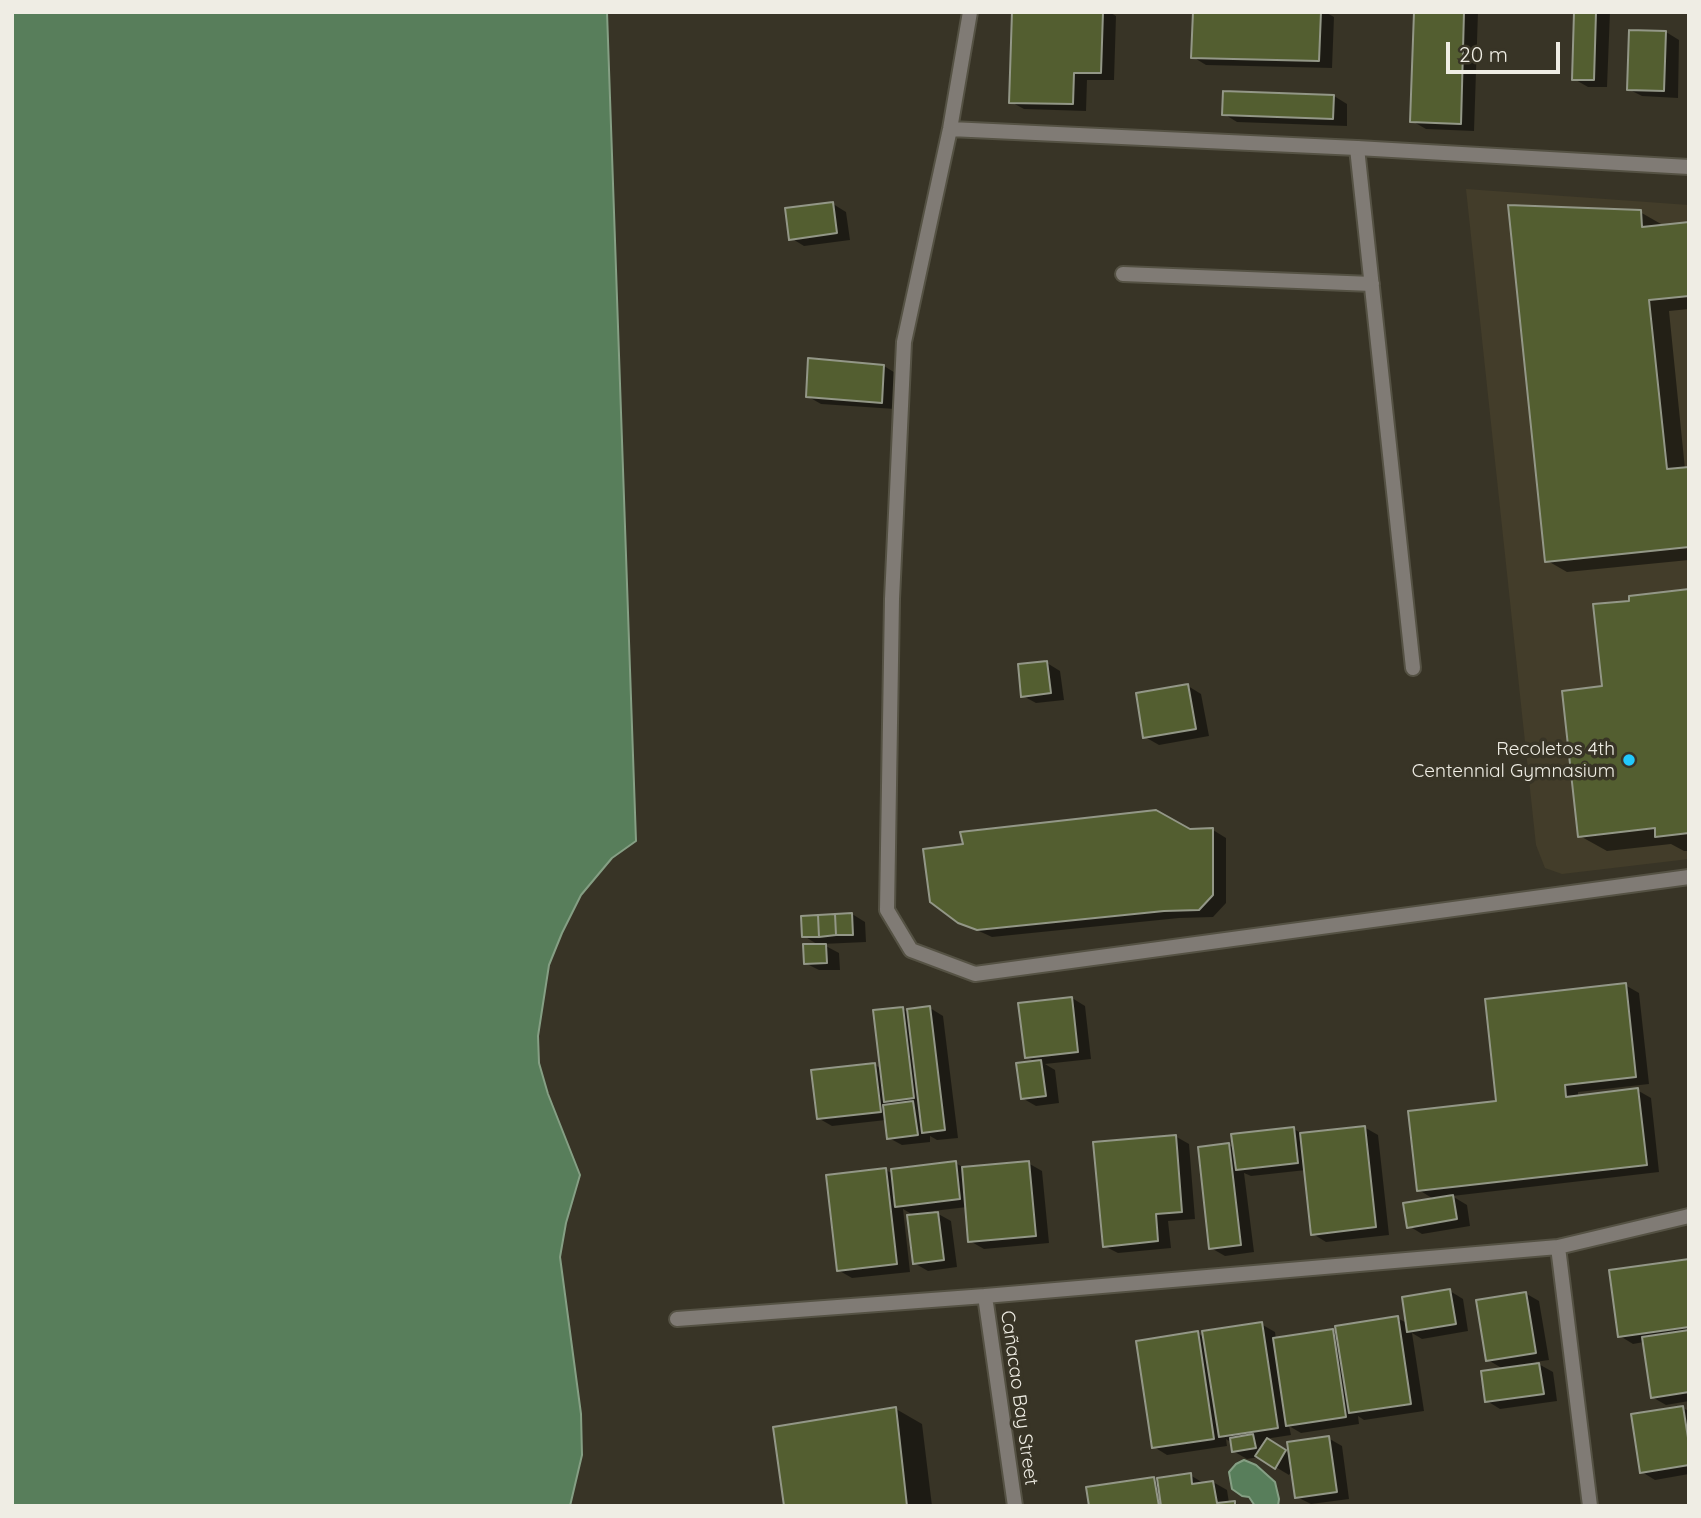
<!DOCTYPE html>
<html>
<head>
<meta charset="utf-8">
<style>
  body { margin:0 }
  #map { position:relative; width:1701px; height:1518px; overflow:hidden; background:#383426; font-family:Quicksand,sans-serif }
  canvas { display:block }
  .frame { position:absolute; inset:0; border:14px solid #efede4; pointer-events:none }
  .scale { position:absolute; left:1446px; top:42px; width:114px; height:32px; box-sizing:border-box; border:4px solid #efede4; border-top:0; padding-left:9px; font-size:21px; line-height:24px; white-space:nowrap; color:#efede4; -webkit-text-stroke:5px #383426; paint-order:stroke }
</style>
</head>
<body>
<div id="map">
<canvas width="1701" height="1518"></canvas>
<div class="frame"></div>
<div class="scale">20 m</div>
</div>
<script>
const context = document.querySelector('canvas').getContext('2d');
context.lineJoin = 'round';
function fillPath(path, color) { context.fillStyle = color; context.fill(path, 'evenodd'); }
const toPath = rows => new Path2D(rows.map(r => 'M' + r).join(''));
function strokePath(path, color, width, dash) { context.strokeStyle = color; context.lineWidth = width; context.lineCap = dash ? 'butt' : 'round'; context.setLineDash(dash || []); context.stroke(path); }
function drawText(font, color, halo, rows, align = 'center') {
  context.font = font + ' Quicksand,sans-serif'; context.lineWidth = 7; context.setLineDash([]); context.textBaseline = 'middle'; context.strokeStyle = halo; context.fillStyle = color; for (const [text, x, y, turn = 0] of rows) {
    context.save(); context.translate(x, y); context.rotate((+turn || 0) * Math.PI / 180); context.textAlign = isNaN(turn) ? turn : align; if (halo) context.strokeText(text, 0, 0); context.fillText(text, 0, 0); context.restore();
  }
}
fillPath(toPath([
  [1466,189,1689,205,1689,859,1562,874,1545,868,1536,845]
]), '#433d2a');
const water = toPath([
  [12,12,607,12,636,841,612,858,581,895,562,933,549,965,538,1036,539,1063,548,1094,580,1175,566,1223,560,1257,581,1414,582,1455,570,1506,12,1506,12,12],
  [1244,1460,1256,1465,1275,1482,1279,1499,1278,1506,1255,1506,1249,1497,1242,1496,1232,1489,1229,1472,1236,1464,1244,1460]
]);
fillPath(water, '#587e5b');
strokePath(water, '#859f84', 2);
fillPath(toPath([
  [1013,12,1109,12,1116,16,1114,80,1087,80,1086,111,1024,109,1011,102],
  [1194,12,1325,12,1334,17,1332,68,1206,65,1193,57],
  [1415,12,1478,12,1474,131,1426,129,1412,121],
  [1576,12,1610,12,1607,87,1588,87,1574,79],
  [1666,32,1679,40,1678,98,1642,96,1628,89],
  [1334,96,1347,104,1347,126,1237,122,1224,114],
  [833,204,846,212,850,240,804,246,791,238],
  [1640,212,1661,224,1661,227,1689,224,1689,309,1669,311,1685,469,1689,469,1689,560,1567,572,1546,560],
  [884,366,897,374,895,409,821,404,807,396],
  [1689,591,1689,851,1684,851,1671,844,1607,851,1580,836,1604,688,1631,602],
  [1047,663,1060,671,1064,700,1036,703,1023,696],
  [1188,686,1201,694,1209,736,1159,745,1145,737],
  [1213,830,1226,838,1226,903,1213,917,1179,918,992,937,959,922,965,845],
  [852,914,865,922,866,942,822,944,839,953,840,970,819,970,805,963,820,946,804,936],
  [1625,985,1639,993,1649,1084,1578,1092,1578,1097,1637,1090,1651,1098,1659,1172,1452,1196,1467,1205,1470,1226,1422,1234,1409,1226,1435,1200,1419,1190,1498,1102],
  [1072,998,1085,1006,1091,1059,1045,1064,1055,1070,1059,1103,1036,1106,1022,1098,1036,1062,1026,1057],
  [930,1008,943,1016,958,1138,937,1140,930,1136,930,1142,902,1145,889,1138,886,1120,832,1126,818,1118,875,1065,882,1069,902,1009,909,1012],
  [1364,1127,1378,1135,1389,1235,1326,1242,1313,1234,1306,1170,1251,1176,1244,1173,1254,1252,1225,1256,1211,1248,1228,1145,1235,1148,1294,1129,1304,1135],
  [1175,1136,1189,1144,1195,1219,1168,1221,1171,1248,1118,1253,1104,1246],
  [955,1163,965,1168,1028,1163,1042,1171,1049,1243,984,1249,970,1241,967,1207,933,1211,951,1221,957,1267,928,1271,914,1263,915,1216,903,1209,910,1272,852,1278,838,1270,886,1170,893,1174],
  [1689,1260,1689,1401,1666,1405,1652,1397,1644,1342,1633,1344,1620,1336],
  [1450,1291,1463,1299,1468,1331,1422,1339,1412,1333,1424,1411,1364,1420,1358,1416,1359,1424,1301,1433,1289,1426,1291,1435,1265,1439,1290,1454,1328,1438,1342,1446,1349,1499,1311,1504,1297,1497,1293,1469,1289,1475,1259,1457,1247,1459,1233,1451,1232,1443,1226,1439,1227,1446,1167,1455,1154,1447,1198,1333,1205,1338,1261,1324,1275,1332,1276,1340,1333,1331,1339,1334,1397,1318,1407,1323],
  [1525,1293,1539,1301,1549,1360,1535,1362,1553,1372,1557,1401,1500,1409,1487,1401,1505,1370,1488,1360],
  [1683,1408,1689,1411,1689,1474,1655,1480,1642,1472],
  [896,1409,922,1424,932,1506,786,1506],
  [1190,1475,1205,1484,1213,1482,1227,1490,1229,1503,1234,1502,1240,1506,1091,1506,1154,1478,1159,1481]
]), '#0007');
const building = toPath([
  [1012,12,1103,12,1101,73,1074,73,1073,104,1009,103,1012,12],
  [1193,12,1321,12,1319,61,1191,58,1193,12],
  [1414,12,1464,12,1461,124,1410,122,1414,12],
  [1574,12,1596,12,1594,80,1572,80,1574,12],
  [1629,30,1666,31,1664,91,1627,90,1629,30],
  [1223,91,1334,95,1333,119,1222,115,1223,91],
  [833,202,837,233,789,240,785,208,833,202],
  [1508,205,1641,210,1642,227,1689,222,1689,296,1649,300,1667,469,1689,467,1689,547,1545,562,1508,205],
  [808,358,884,365,882,403,806,397,808,358],
  [1689,589,1689,833,1655,837,1655,828,1578,837,1562,691,1602,686,1593,604,1629,601,1629,596,1689,589],
  [1047,661,1051,693,1021,697,1018,664,1047,661],
  [1188,684,1196,729,1143,738,1136,693,1188,684],
  [1156,810,1190,829,1213,828,1213,895,1199,910,1164,911,977,930,958,923,930,902,923,849,963,844,960,832,1156,810],
  [852,913,853,935,836,935,835,914,852,913],
  [835,914,836,935,819,937,818,915,835,914],
  [818,915,819,937,802,937,801,916,818,915],
  [803,944,826,944,827,963,804,964,803,944],
  [1626,983,1636,1077,1565,1085,1566,1097,1638,1088,1647,1165,1417,1191,1408,1111,1496,1101,1485,999,1626,983],
  [1072,997,1078,1052,1025,1058,1018,1003,1072,997],
  [930,1006,945,1130,922,1133,907,1009,930,1006],
  [903,1007,914,1098,884,1102,873,1010,903,1007],
  [1041,1060,1046,1096,1021,1099,1016,1063,1041,1060],
  [875,1063,881,1112,817,1119,811,1070,875,1063],
  [913,1101,918,1135,887,1139,883,1105,913,1101],
  [1365,1126,1376,1227,1311,1235,1300,1133,1365,1126],
  [1294,1127,1298,1163,1236,1170,1231,1134,1294,1127],
  [1176,1135,1182,1212,1156,1214,1158,1241,1103,1247,1093,1142,1176,1135],
  [1229,1143,1241,1245,1209,1249,1198,1147,1229,1143],
  [956,1161,960,1199,895,1207,891,1169,956,1161],
  [1029,1161,1036,1236,968,1242,962,1167,1029,1161],
  [886,1168,897,1264,837,1271,826,1175,886,1168],
  [1453,1195,1457,1219,1407,1228,1403,1203,1453,1195],
  [938,1212,944,1260,913,1264,907,1215,938,1212],
  [1689,1259,1689,1327,1618,1337,1609,1270,1689,1259],
  [1450,1289,1456,1324,1407,1332,1402,1297,1450,1289],
  [1526,1292,1536,1353,1486,1361,1476,1300,1526,1292],
  [1398,1316,1411,1404,1349,1413,1335,1326,1398,1316],
  [1262,1322,1278,1428,1219,1437,1202,1331,1262,1322],
  [1333,1329,1346,1417,1286,1426,1273,1338,1333,1329],
  [1689,1330,1689,1392,1651,1398,1642,1337,1689,1330],
  [1198,1331,1214,1439,1152,1448,1136,1341,1198,1331],
  [1539,1363,1544,1394,1485,1402,1481,1371,1539,1363],
  [1683,1406,1689,1444,1689,1465,1640,1473,1631,1414,1683,1406],
  [896,1407,907,1506,784,1506,773,1427,896,1407],
  [1253,1434,1256,1448,1232,1452,1230,1438,1253,1434],
  [1329,1436,1337,1492,1295,1498,1287,1442,1329,1436],
  [1267,1438,1286,1450,1275,1469,1255,1456,1267,1438],
  [1191,1473,1192,1484,1213,1481,1217,1503,1235,1501,1235,1506,1161,1506,1157,1478,1191,1473],
  [1154,1477,1159,1506,1089,1506,1086,1487,1154,1477]
]);
fillPath(building, '#535e30');
strokePath(building, '#939787', 2);
const service = toPath([
  [1357,148,1413,668],
  [1123,274,1372,284]
]);
const minor = toPath([
  [970,12,950,129,904,342,892,599,887,910,911,950,975,974,1689,877],
  [950,129,1357,148,1689,167],
  [1558,1247,1590,1506],
  [985,1296,1015,1506],
  [677,1319,985,1296,1558,1247,1689,1216]
]);
strokePath(service, '#555244', 18);
strokePath(minor, '#555244', 18);
strokePath(service, '#807b75', 14);
strokePath(minor, '#807b75', 14);
for (const [x, y, r, color] of [
  [1629,760,7,"#22c9fd"]
]) { const dot = new Path2D(); dot.arc(x, y, r, 0, 2 * Math.PI); context.fillStyle = color; context.fill(dot); strokePath(dot, '#383426', 2.5); }
drawText('19px', '#efede4', '#383426', [
  ["Recoletos 4th",1615,749],
  ["Centennial Gymnasium",1615,771]
], 'right');
drawText('19px', '#efede4', '#383426', [
  ["Cañacao Bay Street",1019,1398,82]
]);
</script>
</body>
</html>
